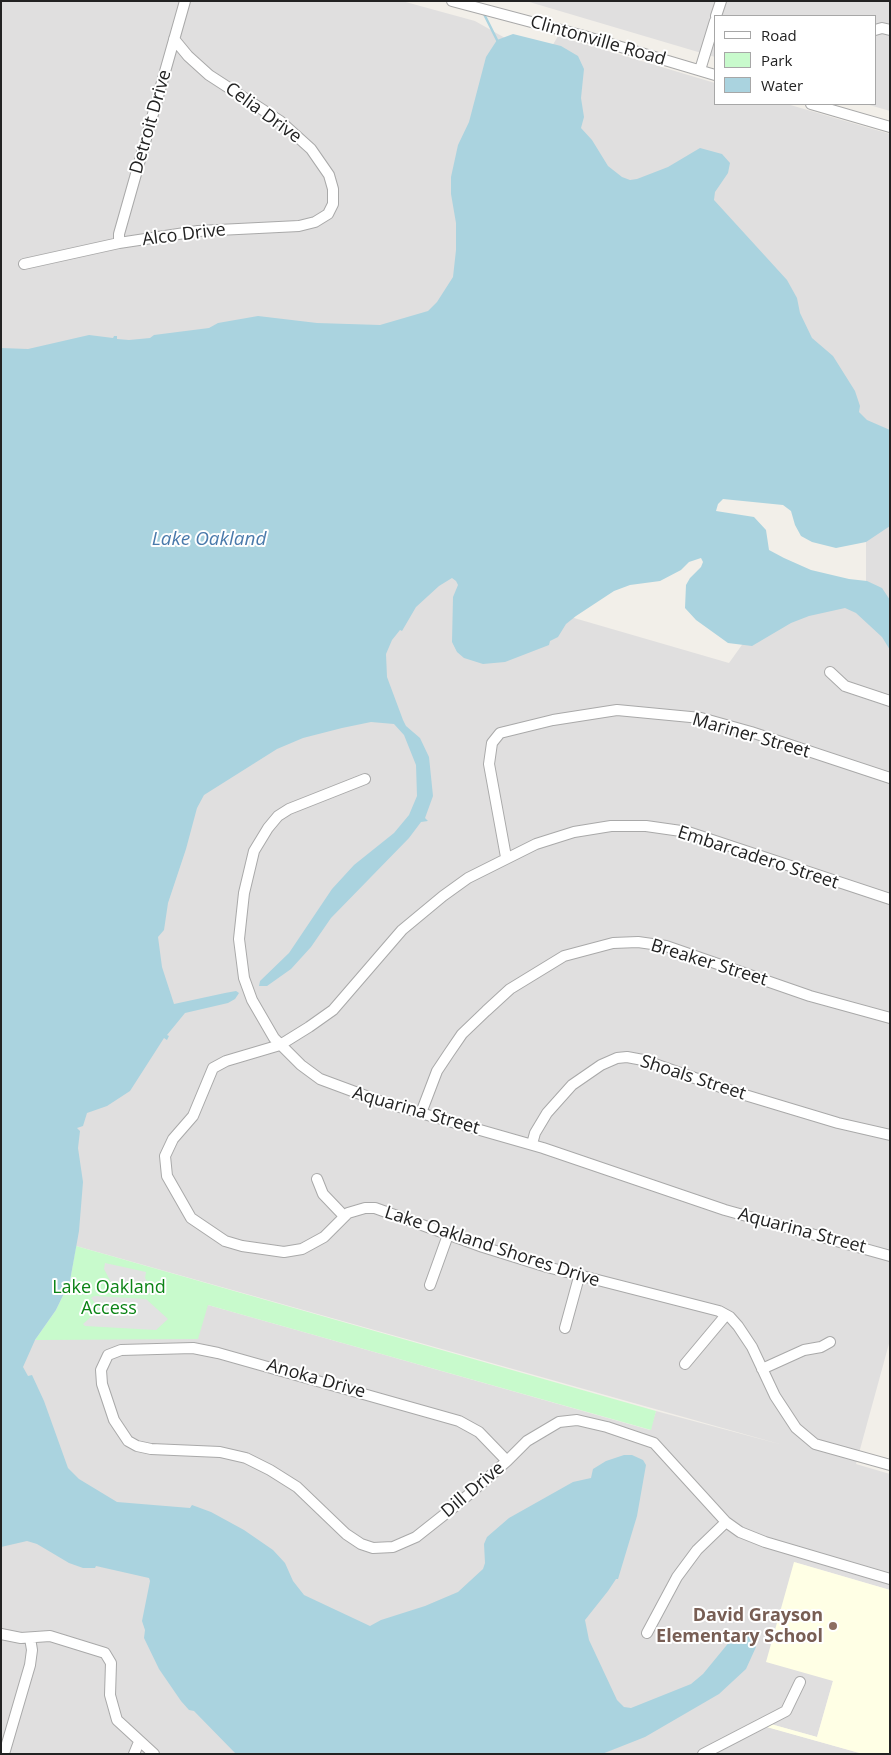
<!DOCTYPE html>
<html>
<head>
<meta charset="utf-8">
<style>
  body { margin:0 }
  #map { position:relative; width:891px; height:1755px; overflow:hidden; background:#f2efe9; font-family:"Open Sans",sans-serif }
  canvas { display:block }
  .frame { position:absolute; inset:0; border:2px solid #222; pointer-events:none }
  .legend { position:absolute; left:714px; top:15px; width:162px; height:90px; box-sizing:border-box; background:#fff; border:1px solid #a7a7a7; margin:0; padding:6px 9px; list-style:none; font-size:15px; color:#222 }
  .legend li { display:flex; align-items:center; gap:10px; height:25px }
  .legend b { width:25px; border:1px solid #a7a7a7 }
</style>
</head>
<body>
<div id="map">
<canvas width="891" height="1755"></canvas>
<div class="frame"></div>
<ul class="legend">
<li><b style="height:6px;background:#fff"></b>Road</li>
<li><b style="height:14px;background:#c8facc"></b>Park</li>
<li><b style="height:14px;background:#aad3df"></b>Water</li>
</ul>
</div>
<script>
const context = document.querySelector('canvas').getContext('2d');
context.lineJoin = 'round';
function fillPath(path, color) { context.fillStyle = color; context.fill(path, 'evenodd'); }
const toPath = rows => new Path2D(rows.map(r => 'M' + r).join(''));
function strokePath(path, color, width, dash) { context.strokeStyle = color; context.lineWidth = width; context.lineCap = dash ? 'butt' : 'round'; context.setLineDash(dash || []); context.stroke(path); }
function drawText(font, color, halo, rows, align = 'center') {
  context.font = font + ' "Open Sans",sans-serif'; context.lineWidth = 4; context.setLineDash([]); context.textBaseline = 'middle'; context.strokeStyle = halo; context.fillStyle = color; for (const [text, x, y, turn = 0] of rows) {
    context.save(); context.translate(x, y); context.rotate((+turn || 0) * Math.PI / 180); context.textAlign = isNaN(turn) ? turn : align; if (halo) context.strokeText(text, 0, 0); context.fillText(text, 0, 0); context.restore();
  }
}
fillPath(toPath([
  [1,1,402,1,475,21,544,60,558,36,715,83,715,104,787,104,890,134,890,462,484,337,1,550],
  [526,1,890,1,890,111,866,104,875,104,875,16,715,16,715,57],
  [890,510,890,1340,856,1464,890,1474,890,1590,794,1562,833,1681,817,1737,767,1723,764,1726,863,1754,1,1754,1,1324,35,1340,208,1305,650,1430,656,1411,783,1445,76,1246,46,1234,86,924,424,520,519,602,729,663,769,607,866,593,866,518]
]), '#e0dfdf');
fillPath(toPath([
  [794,1562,890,1590,890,1754,863,1754,763,1726,767,1723,817,1737,833,1681,766,1662]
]), '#ffffe5');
fillPath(toPath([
  [76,1246,656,1411,651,1430,208,1305,198,1339,35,1340,56,1310,70,1281]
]), '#c8facc');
fillPath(toPath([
  [105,1263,146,1272,145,1278,152,1290,150,1293,112,1284,104,1269],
  [94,1296,146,1299,168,1319,156,1330,85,1326,83,1324,100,1309,91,1298]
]), '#e2e2e2');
fillPath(toPath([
  [513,34,561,46,578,56,584,69,581,98,584,117,581,128,592,140,608,166,622,177,630,180,637,179,668,167,700,148,722,154,730,163,728,173,715,192,714,200,787,280,797,298,800,313,812,338,833,356,855,391,860,406,859,412,867,420,890,430,890,526,866,542,836,548,812,542,801,536,795,525,791,511,783,505,723,499,718,504,716,511,754,517,766,530,769,550,784,558,811,570,849,579,867,581,882,588,890,600,890,650,882,637,856,613,845,608,809,616,791,623,752,646,728,643,696,620,685,608,686,585,690,578,701,567,703,562,701,558,689,562,681,570,660,581,630,585,614,591,576,616,566,624,558,637,550,641,549,645,505,662,483,664,464,658,457,652,452,642,453,597,458,585,456,581,452,578,439,586,416,607,402,631,400,630,392,640,386,654,387,677,403,720,406,726,420,738,429,757,433,796,425,818,428,821,421,822,409,838,331,918,311,947,291,969,267,986,259,986,260,981,289,953,332,889,354,865,394,833,409,815,417,796,416,765,404,735,394,724,371,722,342,728,303,738,277,749,204,795,197,808,186,849,168,903,164,930,158,937,162,967,174,1004,225,993,236,991,239,993,235,999,228,1003,185,1013,167,1035,169,1036,167,1040,164,1038,130,1091,107,1106,87,1113,83,1126,77,1128,80,1131,78,1148,83,1182,79,1231,70,1281,56,1310,35,1340,23,1367,28,1376,32,1375,44,1401,68,1468,79,1479,117,1502,190,1508,192,1505,211,1512,244,1530,273,1550,285,1563,293,1581,304,1595,370,1626,381,1620,425,1606,458,1592,483,1569,485,1563,484,1544,487,1537,509,1518,573,1482,591,1478,593,1469,606,1461,624,1455,632,1455,643,1460,646,1465,637,1516,618,1579,616,1579,608,1591,585,1620,589,1640,617,1700,624,1707,631,1708,691,1684,703,1674,735,1635,750,1636,755,1639,756,1647,746,1669,719,1694,645,1737,602,1754,236,1754,194,1711,189,1710,181,1701,159,1669,144,1638,145,1630,142,1621,150,1581,149,1578,96,1566,95,1568,83,1568,69,1563,37,1544,27,1541,1,1547,1,348,28,349,89,335,113,338,114,336,117,336,117,339,129,340,150,338,154,335,209,328,218,323,258,316,317,323,380,325,428,311,437,302,453,277,456,250,456,223,451,194,451,177,458,145,469,122,486,57,497,40]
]), '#aad3df');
strokePath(toPath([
  [484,14,497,40]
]), '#aad3df', 2.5);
const minor = toPath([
  [452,1,584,36,715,75],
  [716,16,721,1],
  [875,30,882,28,890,30],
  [700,70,715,21],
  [811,104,890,127],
  [119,243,119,234,185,1],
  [24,264,119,243,198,231,299,226,315,222,328,214,333,204,333,189,329,175,311,149,280,121,209,75,188,56,174,39],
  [830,672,845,686,890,701],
  [365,779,289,809,278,816,268,828,254,851,244,893,239,939,244,978,252,1000,274,1038,301,1065,320,1079,382,1102,543,1148,725,1210,890,1256],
  [506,857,489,764,492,743,500,733,553,720,617,710,701,718,751,732,890,778],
  [890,899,688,832,646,826,611,826,574,832,536,844,468,878,443,896,402,930,333,1010,309,1027,280,1045,226,1061,213,1068,193,1116,173,1139,165,1156,167,1176,191,1218,225,1241,242,1246,284,1252,302,1249,324,1237,348,1213,365,1208,375,1208,483,1247,547,1267,719,1311,730,1317,738,1326,752,1347,775,1396,796,1428,815,1444,890,1465],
  [421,1113,437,1071,449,1053,462,1034,486,1011,510,989,564,956,613,943,638,942,666,946,810,996,890,1018],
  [532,1144,535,1133,547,1113,572,1085,601,1065,617,1058,627,1057,643,1060,735,1092,838,1123,890,1135],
  [317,1179,323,1194,344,1216],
  [430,1285,448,1235],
  [565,1328,579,1277],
  [685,1364,726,1315],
  [762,1369,804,1350,821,1347,830,1342],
  [507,1461,479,1432,459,1421,218,1353,193,1348,121,1350,108,1355,101,1370,102,1384,114,1420,128,1441,137,1446,151,1449,220,1452,246,1458,270,1470,297,1487,346,1534,361,1544,373,1548,393,1547,416,1537,459,1503,507,1461,527,1441,559,1422,577,1420,607,1427,654,1443,726,1522,740,1532,765,1542,890,1579],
  [647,1633,677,1577,697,1550,726,1522],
  [1,1634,21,1638,50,1636,105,1653,111,1663,110,1695,117,1720,154,1754],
  [4,1754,30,1665,32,1650,30,1638],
  [134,1754,139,1742],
  [703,1754,786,1711,800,1682]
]);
strokePath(minor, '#a9a9a9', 12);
strokePath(minor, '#fff', 10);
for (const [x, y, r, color] of [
  [833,1626,5,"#8d6e63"]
]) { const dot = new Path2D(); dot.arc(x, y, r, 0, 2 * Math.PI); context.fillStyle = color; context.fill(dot); strokePath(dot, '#fff', 2); }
drawText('18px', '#222', '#fff', [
  ["Clintonville Road",598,41,16],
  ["Celia Drive",263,113,36],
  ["Detroit Drive",151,122,-74],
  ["Alco Drive",184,235,-7],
  ["Mariner Street",751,736,16],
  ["Embarcadero Street",758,858,18],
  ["Breaker Street",709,963,17],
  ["Shoals Street",693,1078,18],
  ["Aquarina Street",416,1111,16],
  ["Aquarina Street",802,1231,15],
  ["Lake Oakland Shores Drive",492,1247,18],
  ["Anoka Drive",316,1379,16],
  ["Dill Drive",473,1490,-40]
]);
drawText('18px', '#0c8416', '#fff', [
  ["Lake Oakland",109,1288],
  ["Access",109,1309]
]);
drawText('bold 18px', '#785e54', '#fff', [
  ["David Grayson",823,1616],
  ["Elementary School",823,1637]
], 'right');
drawText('italic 19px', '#4a7aab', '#fff', [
  ["Lake Oakland",209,540]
]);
</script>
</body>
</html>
